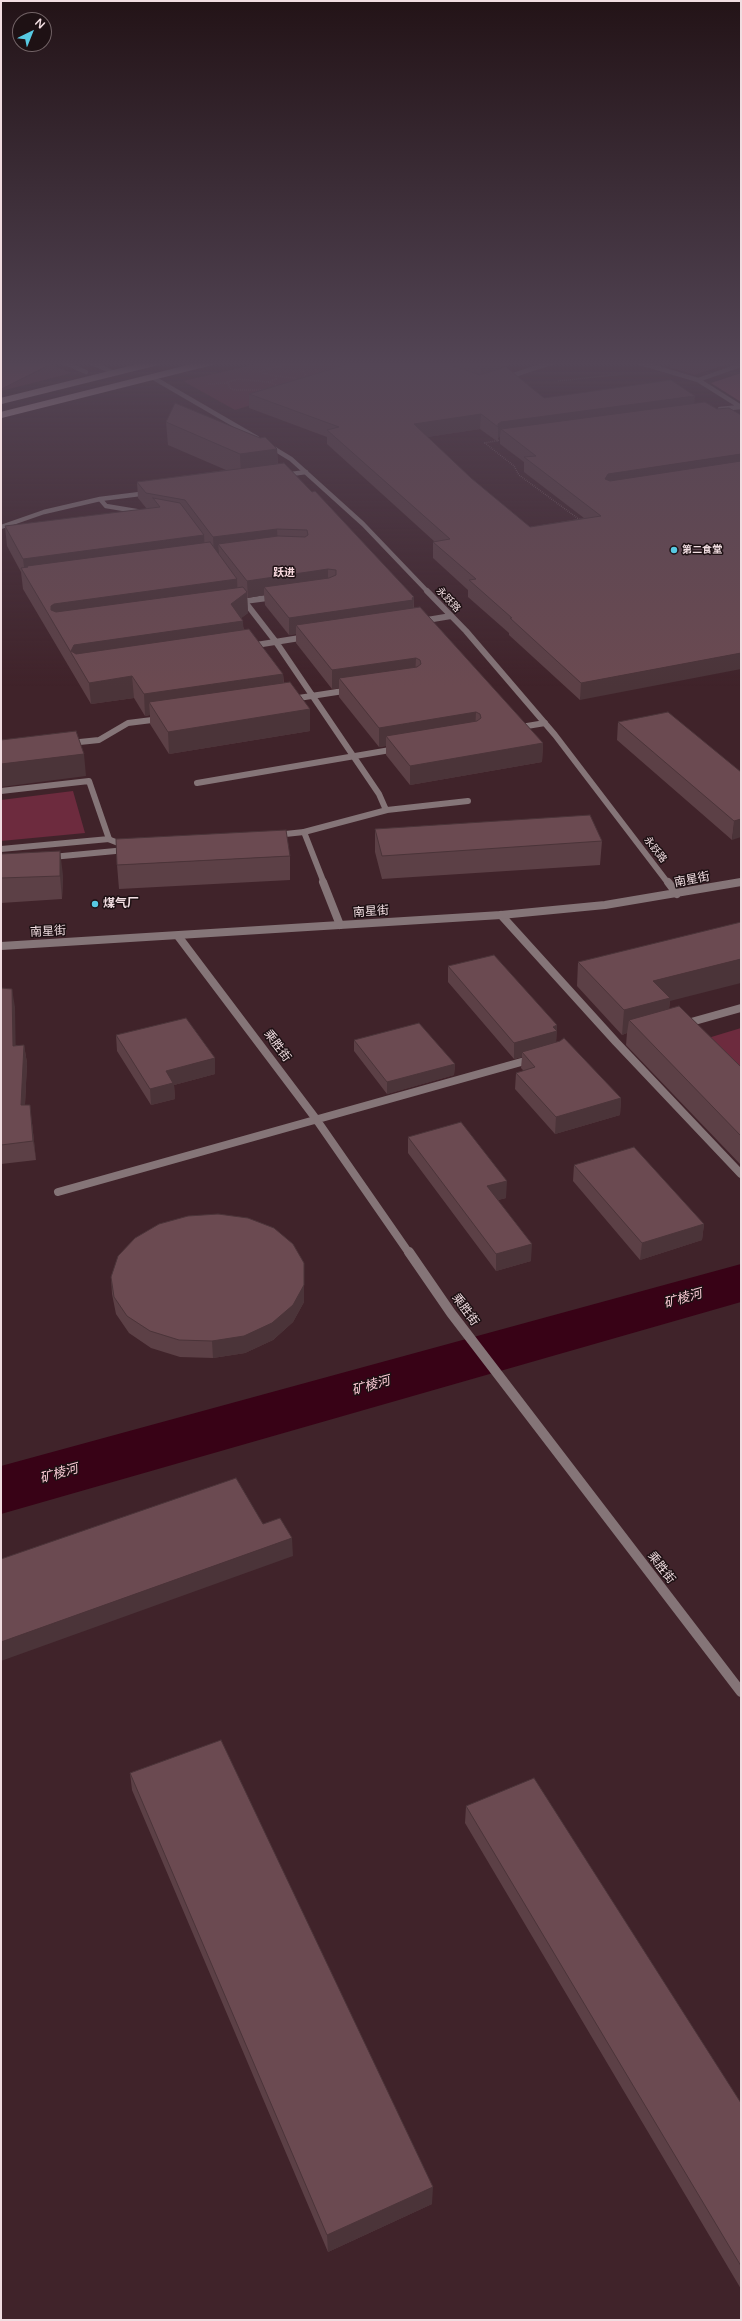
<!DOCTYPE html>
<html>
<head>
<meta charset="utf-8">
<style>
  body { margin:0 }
  #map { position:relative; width:742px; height:2321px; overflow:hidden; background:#40232a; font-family:"Varela Round",sans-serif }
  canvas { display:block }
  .frame { position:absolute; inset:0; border:2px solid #f1dde1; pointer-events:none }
  .north { position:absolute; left:12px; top:12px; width:40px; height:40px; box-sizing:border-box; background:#1e1114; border:1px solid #726366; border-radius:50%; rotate:43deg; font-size:11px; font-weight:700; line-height:16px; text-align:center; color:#f1dde1 }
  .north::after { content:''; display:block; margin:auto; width:14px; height:18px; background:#57c9e2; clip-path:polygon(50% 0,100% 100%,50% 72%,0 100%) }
</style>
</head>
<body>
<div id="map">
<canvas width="742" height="2321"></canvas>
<div class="frame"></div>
<div class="north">N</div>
</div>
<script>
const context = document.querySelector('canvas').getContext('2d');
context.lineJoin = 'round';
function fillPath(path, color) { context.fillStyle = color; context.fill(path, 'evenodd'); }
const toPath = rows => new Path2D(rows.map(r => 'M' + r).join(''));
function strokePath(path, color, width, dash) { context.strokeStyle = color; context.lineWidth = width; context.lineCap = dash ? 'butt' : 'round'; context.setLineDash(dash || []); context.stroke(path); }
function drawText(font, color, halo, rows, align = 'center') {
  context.font = font + ' "Varela Round","Noto Sans SC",sans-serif'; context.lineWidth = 3; context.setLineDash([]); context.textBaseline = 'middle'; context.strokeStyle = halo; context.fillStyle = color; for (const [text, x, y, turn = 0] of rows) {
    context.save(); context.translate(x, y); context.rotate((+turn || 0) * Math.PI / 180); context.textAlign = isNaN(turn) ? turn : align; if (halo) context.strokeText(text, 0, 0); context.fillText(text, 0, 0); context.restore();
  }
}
fillPath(toPath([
  [265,362,338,362,361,371,235,410,183,381],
  [684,362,733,362,695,375,668,367],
  [49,364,72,373,1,391,1,389,43,369],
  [73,791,85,833,1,841,1,800],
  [741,1028,741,1070,708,1038]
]), '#6d2b3e');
fillPath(toPath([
  [1,362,54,362,1,389],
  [741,373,741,402,711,383]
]), '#97495e');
fillPath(toPath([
  [741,1264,741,1302,1,1514,1,1466,741,1264]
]), '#380216');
strokePath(toPath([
  [252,362,269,369,284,365,297,365,306,374,301,380],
  [302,362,315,367,318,376],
  [346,362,353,365],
  [276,376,294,378,299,381],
  [558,381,623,374],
  [227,382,238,379,268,382,276,379,276,376,259,372,269,369],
  [268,382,280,386],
  [208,384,228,383,230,388,235,390,263,390],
  [501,440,485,443,514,466,519,475,580,520]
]), '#886f74', 1.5, [0.5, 1.5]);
strokePath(toPath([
  [63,362,86,372],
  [89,362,115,373],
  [637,362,698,380,741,407],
  [505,378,553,362],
  [698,380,741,365],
  [720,409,741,407]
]), '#857578', 4.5);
strokePath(toPath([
  [237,602,275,597],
  [521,727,545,723],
  [197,783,396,749],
  [276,835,304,832],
  [108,839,126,846],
  [52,857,126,850]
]), '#857578', 6);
strokePath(toPath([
  [178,936,316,1119,409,1253],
  [58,1192,532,1059]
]), '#857578', 8);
strokePath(toPath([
  [409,1252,451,1313,741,1692]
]), '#857578', 10);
strokePath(toPath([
  [284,475,306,472],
  [142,512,106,506,100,499,148,493],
  [1,527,44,512,100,499]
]), '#857578', 4.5);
strokePath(toPath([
  [242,598,276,642,379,794,386,810],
  [421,621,451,616],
  [250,646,306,637],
  [292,699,350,690],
  [70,743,99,740,128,723,160,719],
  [1,791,89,781,109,839,1,849],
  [324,883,304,832,387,810,468,801]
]), '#857578', 6);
strokePath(toPath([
  [323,882,340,925],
  [501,915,616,1042,741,1174],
  [684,1024,741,1008]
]), '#857578', 8);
strokePath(toPath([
  [152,377,257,438],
  [268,445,291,459,363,524,428,592]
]), '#857578', 4.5);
strokePath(toPath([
  [427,591,466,631,555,735,668,883],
  [737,883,741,882]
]), '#857578', 6);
strokePath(toPath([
  [668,882,677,894],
  [1,946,501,915,605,905,741,882]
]), '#857578', 8);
strokePath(toPath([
  [1,401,158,362],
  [1,415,212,362]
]), '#debdc3', 6);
fillPath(toPath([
  [355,362,517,362,499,368,499,369,544,398,671,380,580,700,509,635,509,633,468,597,468,590,433,558,433,542,435,542,327,444,327,437,249,408,249,394],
  [480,429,498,442,498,438,500,436,500,444,524,462,524,472,584,518,530,527,471,478,427,437],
  [166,422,277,449,278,464,414,597,414,608,543,743,542,762,410,785,386,755,386,746,379,747,339,697,339,688,332,689,296,643,296,634,289,635,265,605,264,595,248,598,247,597,248,613,241,618,244,630,283,674,284,683,310,709,310,731,169,754,150,724,150,715,145,716,134,698,91,704,23,589,21,572,7,546,5,526,147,509,138,498,137,482,226,470,168,445],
  [618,722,741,772,732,840,617,740],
  [375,829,602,841,600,865,382,879,375,852],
  [1,854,63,875,62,899,1,903],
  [290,856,290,880,119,889,117,865],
  [578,962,670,1001,669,1009,741,1067,741,1165,626,1045,627,1033,622,1035,577,986],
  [448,966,557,1025,556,1042,621,1098,620,1115,555,1134,515,1089,516,1073,524,1071,521,1068,522,1057,514,1059,448,982],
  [1,988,15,1007,15,1045,24,1045,27,1063,25,1105,32,1123,36,1160,1,1164],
  [116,1035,215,1074,174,1085,175,1099,151,1105,117,1051],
  [354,1040,455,1064,454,1075,387,1094,354,1051],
  [408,1137,506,1198,498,1200,531,1261,496,1271,408,1153],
  [574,1165,704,1224,702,1240,640,1260,573,1181],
  [111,1277,304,1302,293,1322,273,1340,245,1353,213,1358,180,1357,151,1348,129,1333,116,1314,112,1294],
  [130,1773,432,2204,328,2252,132,1790],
  [466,1806,741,2103,741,2289,465,1823]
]), '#5c4046');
fillPath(toPath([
  [493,362,517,362,499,368,499,375,481,381,481,367],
  [695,396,694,410,501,429,500,436,498,438,498,424,501,422],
  [481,414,480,429,414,439,414,424],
  [277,449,278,472,241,477,240,454],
  [741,454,741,463,607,489,605,479,608,474],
  [277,529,278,545,218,544,219,553,214,554,213,537],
  [204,535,205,555,28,567,27,566,29,579,25,575,23,559],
  [328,569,328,587,264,587,264,595,248,598,247,581],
  [237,579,238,599,247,592,248,613,236,622,243,621,244,642,79,666,52,621,51,606,54,604],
  [414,597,413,615,296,625,296,634,289,635,289,618],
  [741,653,741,669,580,700,581,683],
  [416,658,415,677,339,678,339,688,332,689,332,670],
  [283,674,284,696,149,702,150,715,145,716,144,694],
  [132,676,134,698,91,704,89,683],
  [310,709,310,731,169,754,168,732],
  [476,712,475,731,386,736,386,746,379,747,379,728],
  [543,743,542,762,410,785,410,766],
  [84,754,86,776,1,787,1,764],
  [741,819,741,837,732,840,734,821],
  [60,851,63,875,62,899,60,876],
  [741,959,741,983,670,1001,667,1023,629,1020,627,1033,622,1035,624,1010,653,981],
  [12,989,15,1007,16,1064,13,1046],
  [557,1025,556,1047,522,1052,522,1057,514,1059,514,1043,553,1027],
  [24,1045,27,1063,24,1124,21,1105],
  [215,1058,215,1074,174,1085,175,1099,151,1105,150,1089,166,1071],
  [455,1064,454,1075,387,1094,387,1082],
  [621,1098,620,1115,555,1134,556,1117],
  [30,1105,32,1123,36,1160,33,1141],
  [507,1181,506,1198,486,1203,487,1186],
  [704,1224,702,1240,640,1260,642,1243],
  [532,1244,531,1261,496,1271,496,1254],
  [304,1263,304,1302,293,1322,273,1340,245,1353,213,1358,212,1341],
  [292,1538,293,1556,1,1661,1,1642],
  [433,2187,432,2204,328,2252,327,2235]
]), '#4b3439');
const building = toPath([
  [355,362,442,362,480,375,506,367,544,398,671,380,695,396,501,422,498,424,498,427,481,414,414,424,471,478,530,527,601,516,524,457,536,456,501,429,705,402,717,409,729,408,741,415,741,454,608,474,605,479,610,481,741,461,741,653,581,683,510,618,512,618,469,580,476,579,433,542,450,539,327,430,339,427,249,394,355,362],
  [466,362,498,362,481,367,466,362],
  [175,403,260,438,265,437,277,449,240,454,166,422,175,403],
  [284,463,312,492,315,491,414,597,412,598,413,600,289,618,264,587,329,578,336,575,336,570,328,569,247,581,218,544,278,536,305,537,308,535,307,530,277,529,213,537,185,500,146,493,137,482,284,463],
  [153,498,180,503,204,535,23,559,5,526,160,507,153,498],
  [210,542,237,579,54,604,51,606,51,610,56,612,243,587,247,592,231,604,243,621,74,645,71,651,76,654,249,629,283,674,144,694,132,676,89,683,21,568,28,567,27,566,210,542],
  [420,607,543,743,410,766,386,736,477,721,481,718,480,714,476,712,379,728,339,678,417,667,421,664,420,660,416,658,332,670,296,625,420,607],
  [290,682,310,709,168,732,149,702,290,682],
  [668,712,741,772,741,819,734,821,618,722,668,712],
  [76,731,84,754,1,764,1,740,76,731],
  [590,815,602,841,382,856,375,829,590,815],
  [286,830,290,856,117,865,116,839,286,830],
  [60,851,60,876,1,878,1,854,60,851],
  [741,922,741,959,653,981,670,998,624,1010,578,962,741,922],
  [494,955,557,1025,553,1027,557,1031,514,1043,448,966,494,955],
  [1,988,12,989,13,1046,24,1045,21,1105,30,1105,33,1141,1,1145,1,988],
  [679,1006,741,1067,741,1136,629,1020,679,1006],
  [186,1018,215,1058,166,1071,173,1083,150,1089,116,1035,186,1018],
  [419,1023,455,1064,387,1082,354,1040,419,1023],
  [564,1038,621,1098,556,1117,516,1073,535,1067,522,1052,560,1041,564,1038],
  [461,1122,507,1181,487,1186,532,1244,496,1254,408,1137,461,1122],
  [634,1147,704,1224,642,1243,574,1165,634,1147],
  [218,1214,248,1218,274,1228,293,1244,304,1263,304,1285,293,1305,272,1323,244,1336,212,1341,179,1340,150,1331,127,1316,114,1297,111,1277,118,1256,135,1238,159,1224,188,1216,218,1214],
  [236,1478,263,1524,280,1518,292,1538,1,1642,1,1559,236,1478],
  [221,1740,433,2187,327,2235,130,1773,221,1740],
  [534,1778,741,2103,741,2266,466,1806,534,1778]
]);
fillPath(building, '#6b4a51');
strokePath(building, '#4b3439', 1);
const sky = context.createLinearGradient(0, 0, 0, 687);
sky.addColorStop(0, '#231317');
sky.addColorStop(0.53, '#534555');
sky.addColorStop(1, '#53455500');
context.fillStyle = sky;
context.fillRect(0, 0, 742, 687);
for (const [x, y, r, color] of [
  [674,550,4,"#57c9e2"],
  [95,904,4,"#57c9e2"]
]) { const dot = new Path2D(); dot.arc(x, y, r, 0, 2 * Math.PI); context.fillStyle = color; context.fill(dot); strokePath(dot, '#1e1114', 1.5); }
drawText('bold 10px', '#f1dde1', '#1e1114', [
  ["第二食堂",682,550]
], 'left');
drawText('10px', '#f1dde1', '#1e1114', [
  ["永跃路",448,600,46],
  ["永跃路",655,850,52]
]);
drawText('bold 11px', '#fadae0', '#1e1114', [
  ["跃进",284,573]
]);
drawText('12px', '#f1dde1', '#1e1114', [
  ["南星街",692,880,-11],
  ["南星街",371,912,-4],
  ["南星街",48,932,-3],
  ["乘胜街",277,1046,53],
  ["乘胜街",465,1310,54],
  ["乘胜街",661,1568,52]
]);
drawText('bold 12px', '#f1dde1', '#1e1114', [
  ["煤气厂",103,904]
], 'left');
drawText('italic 13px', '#feced8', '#1e1114', [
  ["矿棱河",683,1299,-16],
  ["矿棱河",371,1386,-16],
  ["矿棱河",59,1474,-16]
]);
</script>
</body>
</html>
